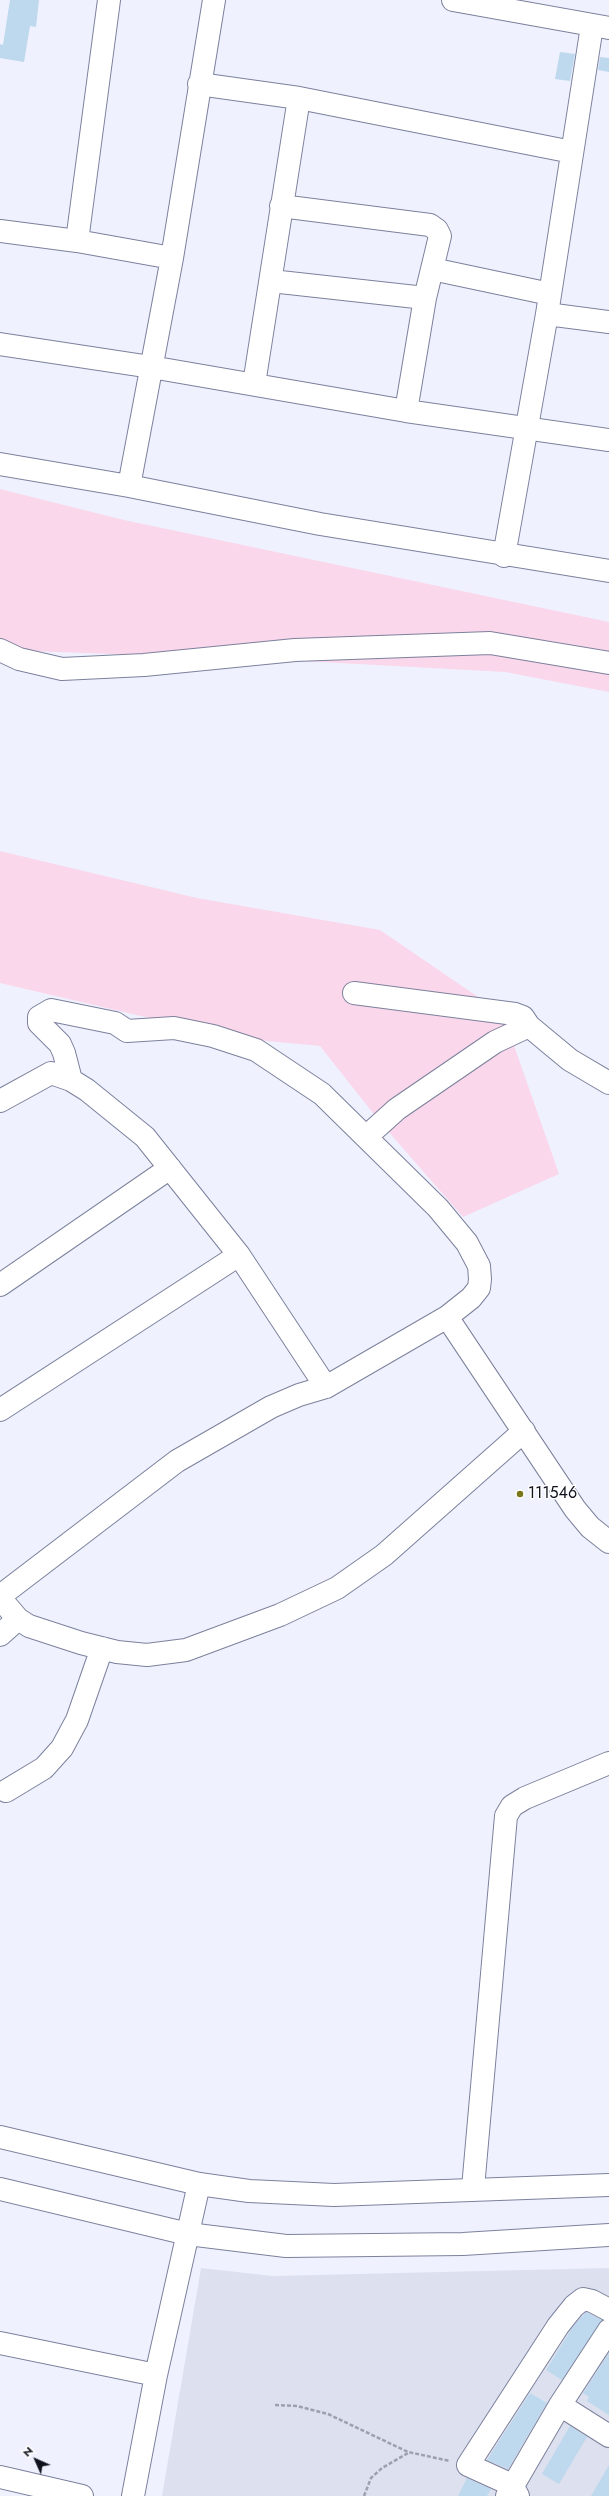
<!DOCTYPE html>
<html>
<head>
<meta charset="utf-8">
<style>
  body { margin:0 }
  #map { position:relative; width:609px; height:2496px; overflow:hidden; background:#eff2fe; font-family:Jost,sans-serif }
  canvas { display:block }
  .north { position:absolute; left:16px; top:2440px; width:40px; height:40px; -webkit-text-stroke:3px #fff; paint-order:stroke; rotate:315deg; font-size:11px; font-weight:700; line-height:16px; text-align:center; color:#10121c }
  .north::after { content:''; display:block; margin:auto; width:14px; height:18px; background:#10121c; clip-path:polygon(50% 0,100% 100%,50% 72%,0 100%) }
</style>
</head>
<body>
<div id="map">
<canvas width="609" height="2496"></canvas>
<div class="north">N</div>
</div>
<script>
const context = document.querySelector('canvas').getContext('2d');
context.lineJoin = 'round';
function fillPath(path, color) { context.fillStyle = color; context.fill(path, 'evenodd'); }
const toPath = rows => new Path2D(rows.map(r => 'M' + r).join(''));
function strokePath(path, color, width, dash) { context.strokeStyle = color; context.lineWidth = width; context.lineCap = dash ? 'butt' : 'round'; context.setLineDash(dash || []); context.stroke(path); }
function drawText(font, color, halo, rows, align = 'center') {
  context.font = font + ' Jost,sans-serif'; context.lineWidth = 3; context.setLineDash([]); context.textBaseline = 'middle'; context.strokeStyle = halo; context.fillStyle = color; for (const [text, x, y, turn = 0] of rows) {
    context.save(); context.translate(x, y); context.rotate((+turn || 0) * Math.PI / 180); context.textAlign = isNaN(turn) ? turn : align; if (halo) context.strokeText(text, 0, 0); context.fillText(text, 0, 0); context.restore();
  }
}
fillPath(toPath([
  [201,2268,273,2276,609,2268,609,2496,162,2496]
]), '#dde0ef');
fillPath(toPath([
  [0,489,124,520,609,622,609,692,505,672,283,660,0,650],
  [0,851,197,898,380,930,503,1014,559,1174,463,1217,380,1122,320,1046,235,1038,0,983]
]), '#fad7ea');
fillPath(toPath([
  [10,0,39,0,36,27,30,26,24,62,0,58,0,44,3,45],
  [560,52,575,54,570,81,555,79],
  [600,57,609,58,609,72,598,70],
  [586,2312,602,2320,562,2380,546,2370,572,2328],
  [609,2353,609,2415,587,2401,589,2397,583,2393],
  [530,2393,547,2403,508,2469,487,2460],
  [570,2426,587,2437,559,2484,542,2474],
  [609,2465,609,2496,591,2496],
  [467,2478,491,2489,487,2496,458,2496]
]), '#bed8ee');
const minor = toPath([
  [453,0,609,28],
  [199,84,299,98,572,152],
  [281,206,430,225,437,230,440,236,425,298,406,411],
  [0,231,77,241,172,258],
  [77,241,109,0],
  [432,269,550,294],
  [271,281,425,298],
  [547,314,609,322],
  [0,344,151,367,406,411,609,440],
  [254,384,299,98],
  [0,464,129,486,320,524,609,571],
  [129,486,172,258,214,0],
  [504,556,547,314,592,26],
  [0,650,19,659,62,669,144,665,295,650,490,643,609,663],
  [354,993,515,1014,523,1017,529,1026,570,1060,609,1083],
  [0,1101,51,1073,71,1080,87,1090,145,1137,239,1255,326,1387],
  [367,1136,397,1109,495,1042,529,1026],
  [0,1285,170,1168],
  [447,1317,575,1509,590,1527,609,1542],
  [0,1410,239,1255],
  [0,1596,177,1461,271,1407,299,1395,326,1387,447,1317,471,1298,479,1288,480,1279,479,1266,467,1243,438,1208,322,1094,256,1050,213,1036,174,1028,127,1031,115,1023,51,1010,39,1017,39,1023,60,1044,64,1053,71,1080],
  [0,1598,18,1619,29,1626,81,1643,117,1652,147,1655,186,1650,280,1615,337,1588,384,1555,524,1431],
  [0,1635,18,1619],
  [6,1791,44,1768,62,1748,77,1720,102,1648],
  [473,2188,506,1816,512,1806,525,1798,609,1763],
  [0,2343,156,2375],
  [560,2405,609,2436],
  [0,2477,82,2496],
  [133,2496,156,2375,199,2184],
  [507,2496,560,2405,609,2330],
  [518,2496,512,2485,468,2465,558,2326,574,2306,583,2299,592,2301,609,2310]
]);
const highway = toPath([
  [0,2137,199,2184,249,2191,334,2195,609,2185],
  [0,2189,188,2234,286,2246,463,2244,609,2235]
]);
strokePath(minor, '#7c819c', 24);
strokePath(highway, '#7c819c', 24);
strokePath(toPath([
  [275,2405,297,2406,328,2414,408,2452,450,2461],
  [364,2496,371,2478,382,2468,408,2453]
]), '#9ea1ac', 2.5, [4, 2]);
strokePath(minor, '#fff', 22);
strokePath(highway, '#fff', 22);
for (const [x, y, r, color] of [
  [520,1494,4,"#79771d"]
]) { const dot = new Path2D(); dot.arc(x, y, r, 0, 2 * Math.PI); context.fillStyle = color; context.fill(dot); strokePath(dot, '#fff', 1.5); }
drawText('16px', '#10121c', '#fff', [
  ["111546",528,1494]
], 'left');
</script>
</body>
</html>
